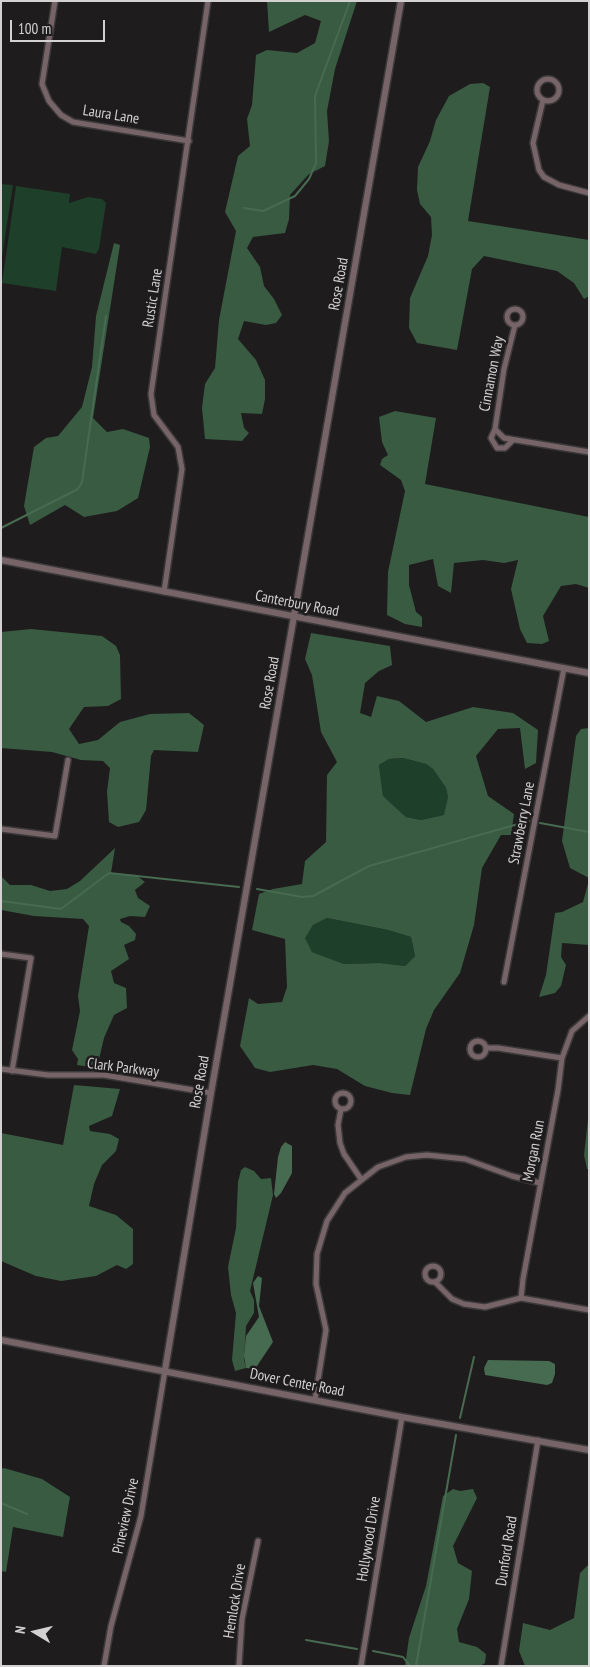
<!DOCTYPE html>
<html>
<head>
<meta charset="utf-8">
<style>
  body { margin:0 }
  #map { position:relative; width:590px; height:1667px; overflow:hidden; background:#1f1c1d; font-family:"PT Sans Narrow",sans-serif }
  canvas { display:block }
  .frame { position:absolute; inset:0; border:2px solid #d3d1d2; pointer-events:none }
  .north { position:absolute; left:10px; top:1607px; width:50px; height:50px; -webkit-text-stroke:4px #1f1c1d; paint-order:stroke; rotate:279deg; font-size:14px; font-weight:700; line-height:20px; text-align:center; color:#d3d1d2 }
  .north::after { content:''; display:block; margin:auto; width:18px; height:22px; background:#d3d1d2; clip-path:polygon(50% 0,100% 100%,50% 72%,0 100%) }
  .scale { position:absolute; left:10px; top:20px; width:95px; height:22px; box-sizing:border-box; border:2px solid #d3d1d2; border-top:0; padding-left:6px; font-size:15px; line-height:18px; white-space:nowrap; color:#d3d1d2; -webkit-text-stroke:4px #1f1c1d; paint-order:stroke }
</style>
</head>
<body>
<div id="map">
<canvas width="590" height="1667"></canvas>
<div class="frame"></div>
<div class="north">N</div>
<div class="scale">100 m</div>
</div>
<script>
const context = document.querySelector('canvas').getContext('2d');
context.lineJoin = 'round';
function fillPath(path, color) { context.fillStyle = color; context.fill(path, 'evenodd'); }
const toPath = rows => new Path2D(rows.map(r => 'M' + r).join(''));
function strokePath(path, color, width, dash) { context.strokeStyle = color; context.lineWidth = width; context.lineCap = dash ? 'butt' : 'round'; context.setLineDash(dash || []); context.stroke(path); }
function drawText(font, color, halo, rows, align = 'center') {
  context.font = font + ' "PT Sans Narrow",sans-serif'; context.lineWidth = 5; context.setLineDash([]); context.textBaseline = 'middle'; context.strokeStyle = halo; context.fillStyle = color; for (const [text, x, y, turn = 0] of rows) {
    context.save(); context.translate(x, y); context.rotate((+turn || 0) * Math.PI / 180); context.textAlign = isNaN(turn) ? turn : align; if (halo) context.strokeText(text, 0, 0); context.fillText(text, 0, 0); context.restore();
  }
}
fillPath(toPath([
  [1,184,13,185,1,263],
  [16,186,70,194,69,203,88,197,102,199,106,203,99,249,96,254,62,247,56,291,2,283],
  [403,758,426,764,433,769,446,788,448,797,445,815,421,820,406,817,383,796,379,765,389,759],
  [327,918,388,930,411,937,415,956,405,966,380,963,344,964,312,952,304,938,313,925]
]), '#1e3f29');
fillPath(toPath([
  [267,1,357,1,335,69,327,111,329,141,325,166,309,174,290,195,289,219,285,233,253,237,247,248,260,267,264,286,274,299,282,315,276,323,266,325,244,321,238,339,256,360,265,380,265,399,262,414,241,413,244,428,249,433,242,441,205,439,202,408,205,384,215,368,219,320,236,231,225,212,238,156,250,146,247,119,252,105,256,55,267,50,297,53,315,43,321,21,305,15,269,32],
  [483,83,490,87,468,221,589,240,589,296,584,299,574,283,557,271,484,256,472,269,457,350,417,343,409,328,410,298,428,256,432,235,431,217,420,204,417,190,418,167,430,141,436,120,449,96,470,84],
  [114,243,120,245,93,418,107,432,123,429,149,438,150,447,138,498,117,511,84,517,65,505,30,525,24,506,34,447,46,438,58,436,82,407,92,367,96,316],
  [395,411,436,418,425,484,589,517,589,588,576,584,561,586,543,616,549,641,542,644,527,643,520,629,511,589,518,560,504,563,483,560,454,563,451,593,438,586,433,559,409,565,409,585,416,612,422,617,422,627,405,624,387,615,388,572,405,491,401,480,380,465,382,459,388,455,382,442,379,417],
  [31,629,102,636,116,646,120,655,121,699,108,706,84,707,69,729,79,744,98,740,120,722,150,714,189,713,204,725,198,752,154,750,151,756,146,810,139,822,118,827,109,822,107,792,110,768,103,761,81,760,52,752,1,748,1,632],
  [311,633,390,646,392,665,379,671,365,683,360,713,371,717,377,696,399,701,426,722,473,707,513,713,538,730,536,763,525,769,520,728,498,729,476,756,488,796,514,814,511,835,501,835,482,868,474,925,460,973,434,1010,426,1029,410,1095,392,1093,365,1086,337,1069,313,1065,270,1072,255,1068,240,1046,249,998,258,1004,282,1002,287,987,285,939,252,930,259,894,273,889,302,884,305,861,326,842,327,775,337,762,321,732,312,675,305,659],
  [403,758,426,764,433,769,446,788,448,797,444,815,421,820,406,817,383,796,379,765,389,759],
  [327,918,388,930,411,937,415,956,405,966,380,963,344,964,312,952,305,938,313,925],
  [589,728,589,878,570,868,562,841,576,736,581,729],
  [115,848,111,873,136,875,145,882,135,890,138,898,150,906,145,917,130,916,120,919,121,922,129,926,136,934,135,940,124,945,129,959,111,971,114,983,126,988,127,1008,114,1015,104,1038,97,1068,77,1065,78,1059,72,1050,80,1011,78,996,89,926,83,919,34,916,1,910,1,876,10,885,31,885,50,891,67,889,80,881],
  [589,880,589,945,562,943,561,957,566,965,561,986,555,993,539,997,546,975,555,913,562,912,583,902],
  [74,1085,120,1089,112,1116,89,1126,90,1131,110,1134,119,1139,116,1151,102,1165,94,1184,89,1206,116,1215,133,1229,133,1264,126,1269,117,1265,96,1276,61,1281,36,1276,1,1261,1,1133,63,1145],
  [589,1111,589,1169,587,1169,584,1155],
  [245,1167,254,1171,261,1179,271,1178,273,1195,250,1291,254,1300,254,1313,246,1326,244,1360,246,1368,235,1371,232,1360,236,1313,231,1295,228,1267,236,1228,238,1182,241,1170],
  [4,1468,42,1479,70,1497,63,1537,13,1527,6,1572,1,1571,1,1469],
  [453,1489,460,1491,473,1489,477,1498,453,1546,458,1563,472,1571,469,1599,457,1629,459,1642,477,1647,486,1654,485,1663,480,1666,405,1666,409,1638,426,1586,443,1496],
  [589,1564,589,1666,525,1666,519,1651,523,1623,550,1630,574,1618,580,1573]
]), '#385b42');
fillPath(toPath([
  [285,1142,292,1146,292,1173,281,1193,276,1198,274,1194,278,1157,281,1147],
  [258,1276,262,1278,259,1306,273,1342,255,1369,246,1368,244,1356,246,1336,259,1317,253,1283],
  [488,1360,549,1361,555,1364,555,1374,552,1383,547,1385,485,1375,484,1368]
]), '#476b51');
strokePath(toPath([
  [244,208,263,211,295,196,309,179,316,163,315,96,350,1],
  [1,528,78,489,82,482,106,316],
  [540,823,589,832],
  [257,889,302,897,313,896,369,866,529,821],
  [1,901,61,909,109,873,239,887],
  [460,1418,474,1357],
  [1,1503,27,1514],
  [306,1640,357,1649],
  [373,1651,403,1657,410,1666],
  [416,1666,456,1435]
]), '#476b51', 2);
const minor = toPath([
  [55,1,42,84,49,101,61,115,73,122,189,141],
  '537 90a11 11 0 1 1 22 0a11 11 0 1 1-22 0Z',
  [543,100,533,143,539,170,544,177,559,185,589,193],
  '507 317a8 8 0 1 1 16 0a8 8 0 1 1-16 0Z',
  [515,325,504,369,495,429,504,438,589,452],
  [495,429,491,438,497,448,505,448,513,440],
  [164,592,182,469,178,447,154,415,151,394,208,1],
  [1,829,55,836,68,760],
  [1,954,31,958,12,1071],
  [504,982,564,668],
  '470 1049a8 8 0 1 1 16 0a8 8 0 1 1-16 0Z',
  [486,1048,498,1048,562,1058],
  [1,1069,48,1075,104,1075,211,1093],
  '335 1101a8 8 0 1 1 16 0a8 8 0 1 1-16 0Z',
  [341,1109,338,1125,340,1143,344,1154,361,1179],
  '425 1274a8 8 0 1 1 16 0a8 8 0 1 1-16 0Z',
  [435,1282,452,1299,464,1304,485,1307,521,1298,589,1310],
  [521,1298,523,1279,558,1090,562,1058,572,1031,589,1016],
  [315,1399,326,1330,316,1284,317,1254,327,1221,345,1193,378,1167,406,1157,427,1155,465,1159,512,1176,540,1183],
  [104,1666,111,1626,141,1516,165,1370],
  [239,1666,242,1619,258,1541],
  [361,1666,402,1417],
  [501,1666,538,1440]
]);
const tertiary = toPath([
  [1,560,589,673],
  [1,1340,402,1417,589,1450],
  [165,1370,211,1093,401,1]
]);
strokePath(minor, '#3c393a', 8);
strokePath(tertiary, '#3c393a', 9);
strokePath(minor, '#776469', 5);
strokePath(tertiary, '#776469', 6);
drawText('15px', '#d3d1d2', '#1f1c1d', [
  ["Laura Lane",111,115,9],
  ["Rose Road",339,284,-80],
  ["Rustic Lane",153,298,-81],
  ["Cinnamon Way",492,374,-79],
  ["Canterbury Road",297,604,11],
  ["Rose Road",270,683,-80],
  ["Strawberry Lane",522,823,-79],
  ["Clark Parkway",123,1068,7],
  ["Rose Road",200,1082,-80],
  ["Morgan Run",534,1151,-79],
  ["Dover Center Road",297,1383,11],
  ["Pineview Drive",126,1516,-78],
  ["Hollywood Drive",369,1539,-81],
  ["Dunford Road",507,1551,-81],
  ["Hemlock Drive",235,1601,-81]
]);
</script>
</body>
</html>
